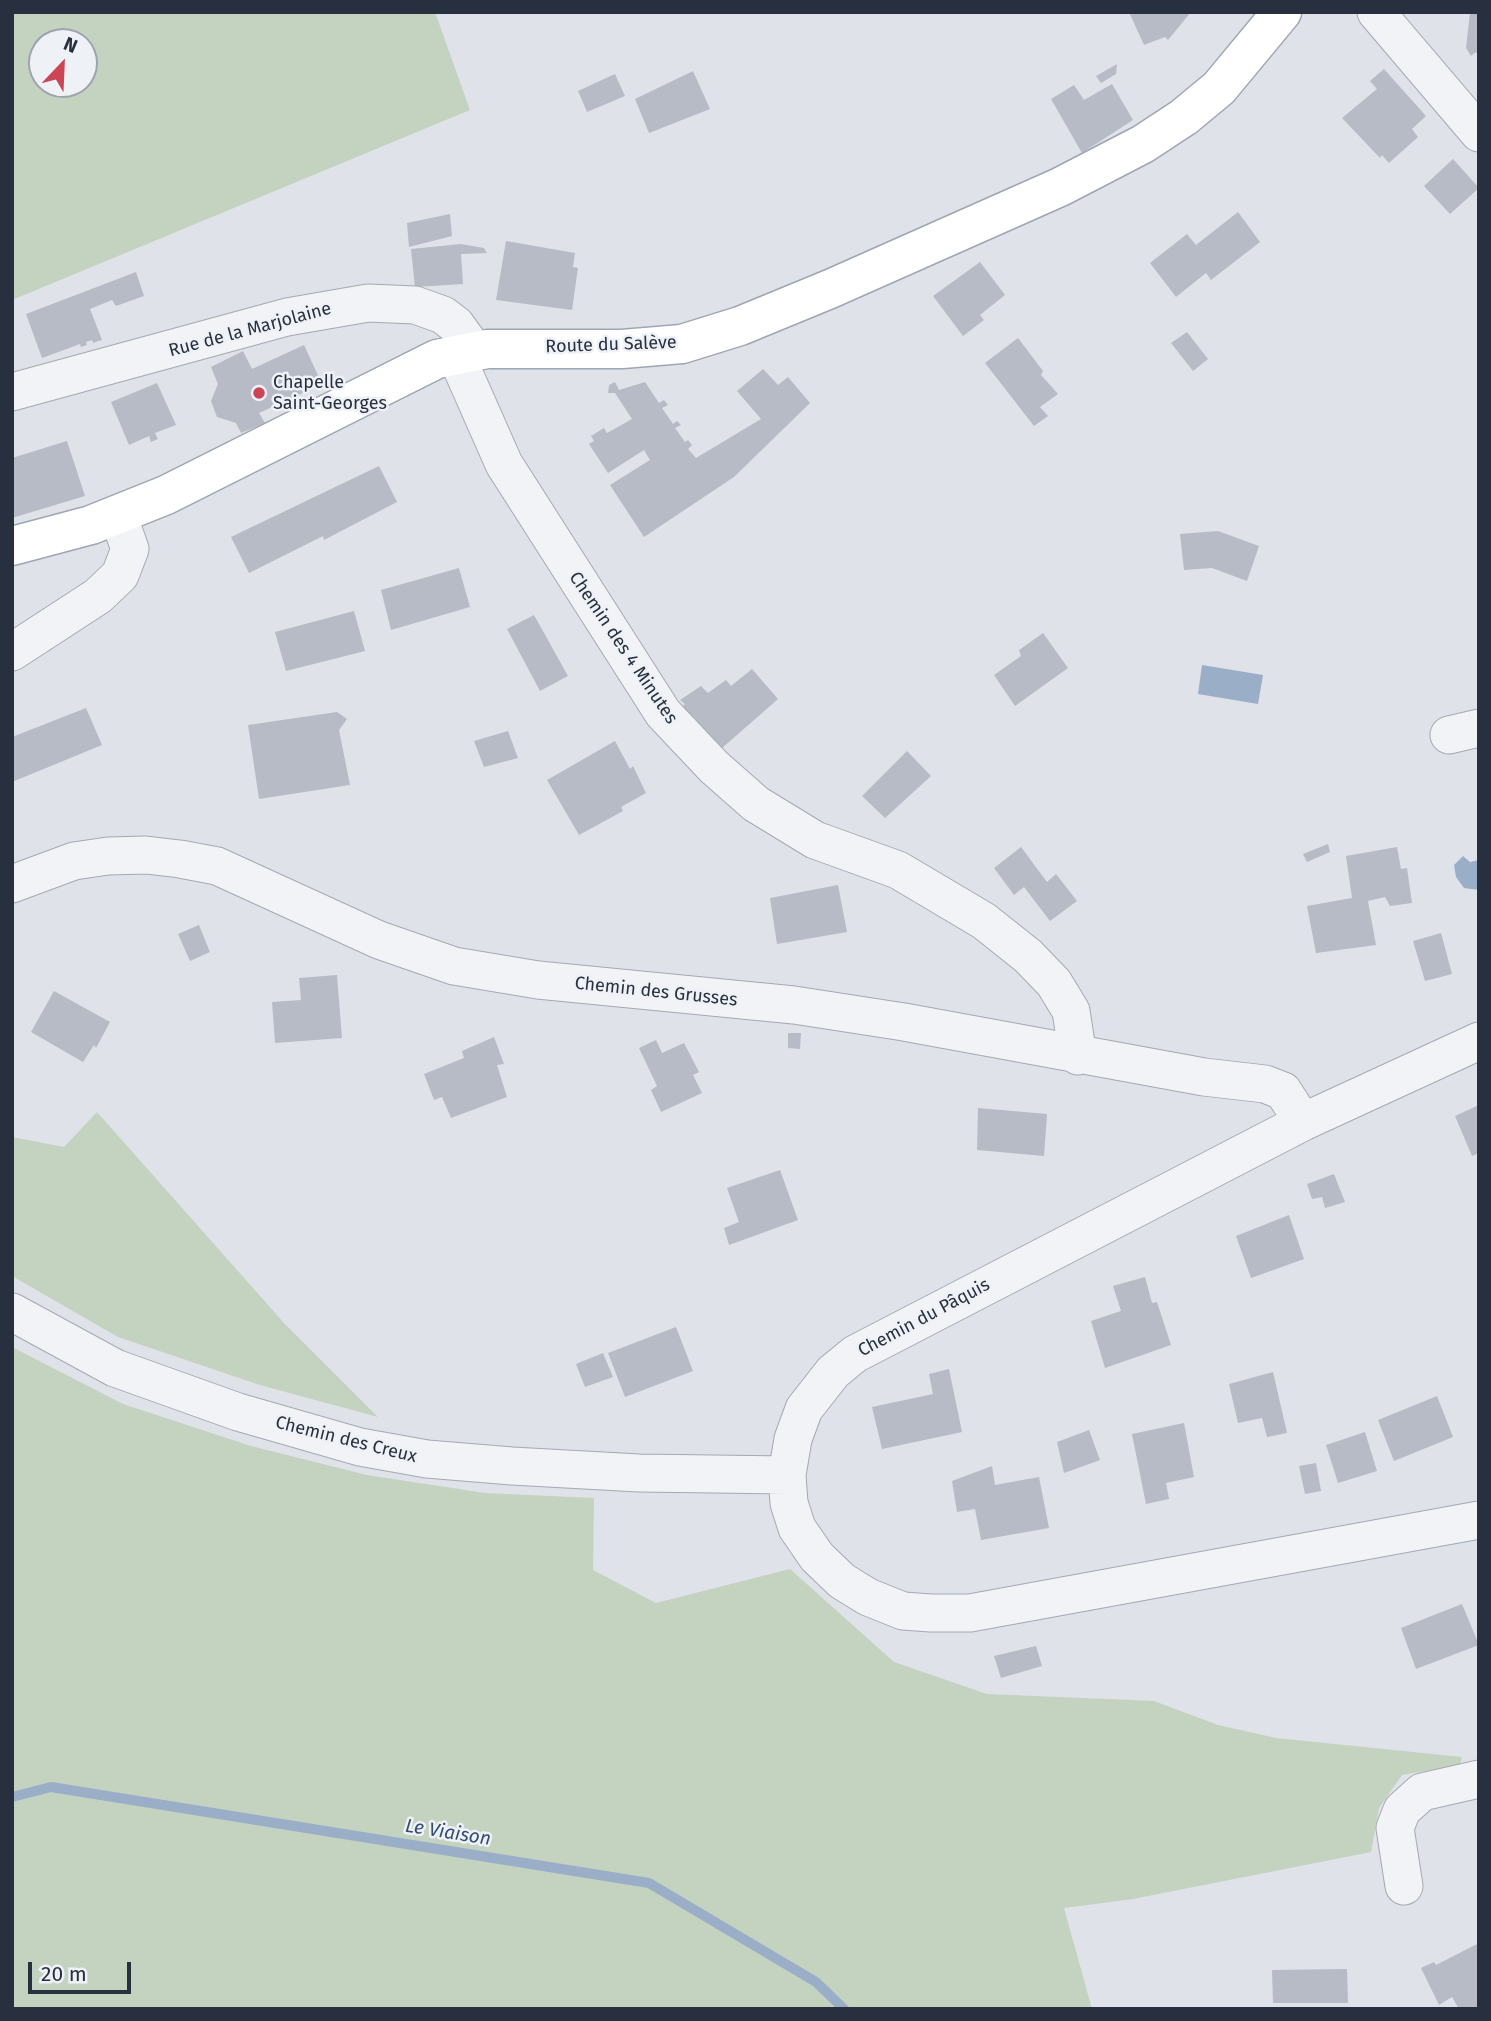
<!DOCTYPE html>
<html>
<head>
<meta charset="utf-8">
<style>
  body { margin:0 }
  #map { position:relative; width:1491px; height:2021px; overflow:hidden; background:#dfe2e8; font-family:"Fira Sans",sans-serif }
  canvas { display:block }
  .frame { position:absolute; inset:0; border:14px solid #282f3f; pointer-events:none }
  .north { position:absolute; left:28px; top:28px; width:70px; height:70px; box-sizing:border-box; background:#eef1f6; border:2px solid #9fa3ad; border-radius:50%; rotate:23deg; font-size:19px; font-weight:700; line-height:28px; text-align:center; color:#282f3f }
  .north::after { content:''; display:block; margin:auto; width:24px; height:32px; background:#cc4554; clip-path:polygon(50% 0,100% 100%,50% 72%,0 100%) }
  .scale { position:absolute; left:28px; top:1962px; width:103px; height:32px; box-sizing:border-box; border:4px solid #282f3f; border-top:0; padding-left:9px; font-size:21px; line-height:24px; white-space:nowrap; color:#282f3f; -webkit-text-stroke:5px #eef1f6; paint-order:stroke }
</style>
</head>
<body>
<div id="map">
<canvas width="1491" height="2021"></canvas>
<div class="frame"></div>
<div class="north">N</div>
<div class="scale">20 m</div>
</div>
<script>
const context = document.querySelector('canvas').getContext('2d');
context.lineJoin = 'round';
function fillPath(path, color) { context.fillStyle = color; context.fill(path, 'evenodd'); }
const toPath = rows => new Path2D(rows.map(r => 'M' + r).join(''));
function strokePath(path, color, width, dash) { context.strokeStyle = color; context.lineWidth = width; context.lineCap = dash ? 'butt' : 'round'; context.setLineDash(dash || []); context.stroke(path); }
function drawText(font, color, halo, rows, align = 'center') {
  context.font = font + ' "Fira Sans",sans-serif'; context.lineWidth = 5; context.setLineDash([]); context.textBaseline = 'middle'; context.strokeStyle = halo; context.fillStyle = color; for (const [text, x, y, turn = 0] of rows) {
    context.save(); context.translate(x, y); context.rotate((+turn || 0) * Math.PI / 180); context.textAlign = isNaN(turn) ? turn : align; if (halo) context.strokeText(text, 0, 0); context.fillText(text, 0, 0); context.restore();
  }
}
fillPath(toPath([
  [12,12,435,12,470,110,12,300],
  [42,42,84,42,84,84,42,84],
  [97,1112,284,1323,378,1417,260,1385,118,1337,12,1276,12,1137,64,1147],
  [12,1347,123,1404,251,1446,367,1475,485,1493,594,1498,593,1570,656,1603,790,1569,894,1662,987,1694,1154,1701,1218,1725,1276,1738,1462,1757,1460,1765,1402,1775,1379,1808,1371,1852,1133,1899,1064,1908,1092,2009,12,2009]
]), '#c4d2c0');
fillPath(toPath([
  [1202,665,1263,675,1258,704,1198,694],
  [1463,856,1470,862,1479,860,1479,890,1464,888,1456,877,1454,865]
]), '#9aaec8');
strokePath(toPath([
  [12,1797,51,1787,649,1883,816,1982,844,2009]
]), '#9aaec8', 10);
fillPath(toPath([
  [1129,12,1191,12,1168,40,1165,37,1144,45],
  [1470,12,1479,12,1479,56,1476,52,1471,56,1466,48],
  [1117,64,1116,74,1101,83,1096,76],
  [1384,69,1426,116,1412,129,1418,137,1389,163,1382,155,1380,158,1342,118,1377,89,1370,81],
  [693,71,710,109,649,133,635,99],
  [615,74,625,96,587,112,578,91],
  [1112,84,1133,120,1082,153,1051,99,1074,85,1084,100],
  [1453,159,1479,188,1450,214,1424,186],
  [1238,212,1260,242,1211,280,1206,273,1176,297,1150,263,1187,234,1196,245],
  [450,214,452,236,409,247,407,223],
  [506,241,575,253,573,267,578,268,572,310,496,300],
  [461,244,484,248,487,253,461,254,463,284,415,287,411,249],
  [980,262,1005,295,980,315,984,320,963,336,933,296],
  [136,272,144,296,116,306,112,300,90,309,102,340,93,343,92,340,86,342,87,345,81,347,80,344,42,358,26,314],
  [1187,332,1208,359,1193,371,1171,343],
  [1018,338,1043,371,1041,375,1058,394,1040,407,1048,416,1034,426,985,363],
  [304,345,322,384,259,413,265,423,241,433,236,423,217,417,211,401,218,384,211,367,243,351,252,369],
  [763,369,778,385,788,377,810,403,734,477,644,537,610,485,650,460,644,450,608,473,589,444,594,441,591,436,604,428,607,433,632,419,615,393,608,393,609,385,615,382,619,390,645,382,659,403,664,400,668,405,662,408,673,424,677,421,681,425,675,428,685,442,688,440,692,445,688,449,696,458,761,419,737,391],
  [157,383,176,425,155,433,158,439,151,442,149,436,129,445,111,402],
  [67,441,85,496,12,518,12,458],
  [379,466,397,502,324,540,323,536,249,573,231,537],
  [1218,531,1259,546,1247,581,1212,568,1184,570,1180,534],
  [459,568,470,607,391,630,381,590],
  [354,611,365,651,286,671,275,632],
  [534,615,568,676,540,691,507,629],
  [1043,633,1068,668,1015,706,994,675,1021,656,1019,650],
  [752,669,778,699,721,749,694,717,688,722,678,711,685,704,680,700,701,686,708,693,726,680,731,686],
  [86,708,102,745,12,782,12,737],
  [337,712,347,719,339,730,350,785,259,799,248,725],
  [508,731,518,758,484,767,474,741],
  [615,741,630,769,633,766,646,793,621,807,623,811,579,835,547,780],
  [907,751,931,776,885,818,862,796],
  [1328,844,1330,852,1307,862,1303,854],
  [1021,847,1047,882,1056,874,1077,901,1050,921,1024,887,1014,895,994,868],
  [1397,847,1401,869,1407,868,1412,903,1390,906,1385,897,1368,901,1376,945,1316,953,1307,906,1352,898,1346,856],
  [838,885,847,932,777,944,770,898],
  [199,925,210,952,190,961,178,934],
  [1441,933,1452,974,1425,981,1413,941],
  [337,975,342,1038,275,1043,272,1002,301,1000,299,978],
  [54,991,110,1022,96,1048,94,1045,83,1062,31,1032],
  [788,1033,801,1033,800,1049,788,1048],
  [494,1037,504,1064,497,1065,507,1097,451,1118,442,1097,434,1100,424,1074,464,1058,462,1051],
  [656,1040,662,1053,684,1043,699,1072,693,1075,702,1093,661,1112,651,1090,657,1086,639,1048],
  [1479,1105,1479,1153,1472,1156,1455,1116],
  [978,1108,1047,1114,1044,1156,977,1150],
  [780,1170,798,1220,729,1245,724,1228,739,1222,727,1188],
  [1334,1174,1345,1202,1325,1208,1322,1197,1312,1199,1307,1184],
  [1289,1215,1304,1259,1251,1278,1236,1236],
  [1145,1277,1152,1303,1157,1302,1171,1345,1105,1368,1091,1321,1121,1311,1113,1286],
  [676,1327,693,1371,625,1397,608,1353],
  [603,1353,613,1377,585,1387,576,1364],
  [949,1369,962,1432,882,1449,872,1407,933,1394,929,1374],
  [1273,1372,1287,1433,1267,1437,1262,1418,1238,1423,1229,1384],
  [1437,1396,1453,1437,1394,1461,1378,1420],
  [1184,1423,1194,1477,1166,1483,1169,1499,1146,1504,1132,1434],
  [1089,1430,1100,1460,1064,1473,1057,1442],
  [1365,1432,1377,1471,1338,1483,1326,1445],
  [1316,1463,1321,1491,1305,1494,1299,1466],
  [992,1466,995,1485,1039,1477,1049,1528,981,1540,975,1509,957,1512,952,1481],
  [1462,1604,1479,1645,1416,1669,1401,1628],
  [1036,1646,1042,1666,1001,1678,994,1656],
  [1479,1943,1479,2008,1459,2009,1452,1997,1439,2005,1421,1968,1434,1962,1436,1965],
  [1347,1969,1348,2003,1273,2003,1272,1970]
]), '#b6bbc5');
const minor = toPath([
  [1376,12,1479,133],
  [455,353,504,464,663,713,714,767,756,804,815,840,898,870,984,921,1028,956,1054,983,1071,1011,1078,1056],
  [12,392,287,317,368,303,415,305,443,315,456,325,474,350],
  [12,652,98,596,120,575,130,549,118,515],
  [1449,735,1479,728],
  [12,884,74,861,108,856,146,855,180,859,217,866,379,940,454,966,538,980,794,1005,904,1022,1204,1077,1265,1084,1283,1091,1303,1122],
  [1479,1041,1303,1122,855,1354,833,1372,804,1409,793,1439,787,1475,789,1503,797,1528,817,1557,842,1581,868,1597,903,1611,931,1613,970,1613,1479,1520],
  [12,1312,115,1368,238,1412,360,1447,427,1459,512,1466,639,1473,787,1475],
  [1404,1886,1395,1828,1402,1810,1422,1792,1479,1779]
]);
const major = toPath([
  [12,546,91,525,166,495,437,359,487,349,622,349,682,344,740,326,830,289,1060,187,1143,144,1184,117,1219,88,1282,12]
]);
strokePath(minor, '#a4a9b2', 39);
strokePath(major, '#9ea6b4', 41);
strokePath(minor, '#f2f3f6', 37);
strokePath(major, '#fff', 38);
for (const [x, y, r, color] of [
  [259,393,7,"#cc4554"]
]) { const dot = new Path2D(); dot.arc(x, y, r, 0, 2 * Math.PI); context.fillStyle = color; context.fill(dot); strokePath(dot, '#eef1f6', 2.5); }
drawText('18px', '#282f3f', '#eef1f6', [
  ["Rue de la Marjolaine",250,330,-15],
  ["Route du Salève",611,345,-2],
  ["Chemin des 4 Minutes",623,648,56],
  ["Chemin des Grusses",656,992,6],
  ["Chemin du Pâquis",924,1318,-28],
  ["Chemin des Creux",346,1440,14]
]);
drawText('18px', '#282f3f', '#eef1f6', [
  ["Chapelle",273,383],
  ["Saint-Georges",273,404]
], 'left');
drawText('italic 19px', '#334d72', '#eef1f6', [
  ["Le Viaison",448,1833,9]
]);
</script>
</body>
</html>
